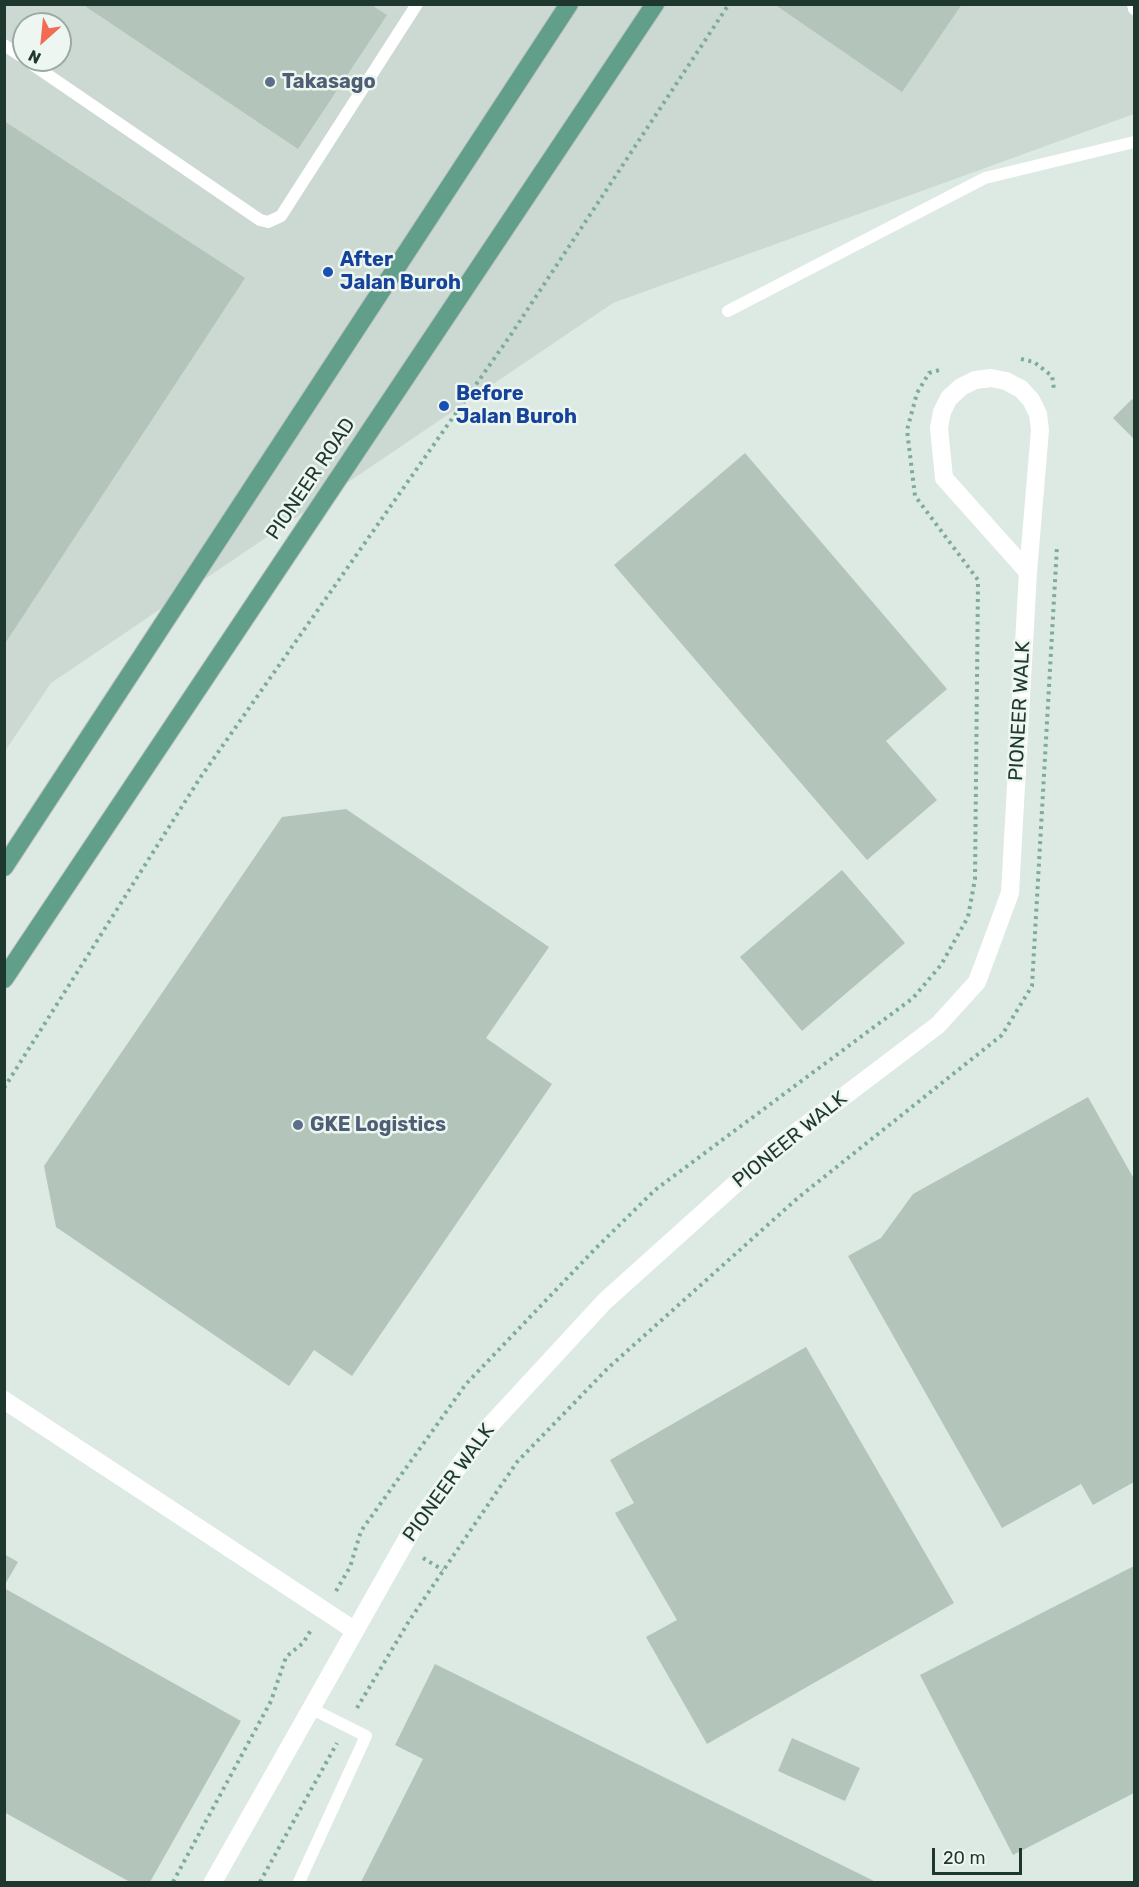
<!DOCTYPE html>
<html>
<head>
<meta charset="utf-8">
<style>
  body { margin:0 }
  #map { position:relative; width:1139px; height:1887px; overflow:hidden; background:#dde9e3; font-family:Rubik,sans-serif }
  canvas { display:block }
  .frame { position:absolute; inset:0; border:6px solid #1f382f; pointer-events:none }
  .north { position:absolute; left:12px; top:12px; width:60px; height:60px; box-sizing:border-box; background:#edf6f1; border:2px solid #9baaa3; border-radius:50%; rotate:207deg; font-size:16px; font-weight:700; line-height:24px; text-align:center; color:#1f382f }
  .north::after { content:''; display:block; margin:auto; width:21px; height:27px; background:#f26b52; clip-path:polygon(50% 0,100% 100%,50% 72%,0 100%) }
  .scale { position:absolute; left:932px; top:1848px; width:90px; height:27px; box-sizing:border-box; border:3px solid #1f382f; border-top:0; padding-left:8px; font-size:18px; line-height:21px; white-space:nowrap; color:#1f382f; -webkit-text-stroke:4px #edf6f1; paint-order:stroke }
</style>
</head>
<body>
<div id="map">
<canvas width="1139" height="1887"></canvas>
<div class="frame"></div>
<div class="north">N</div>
<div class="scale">20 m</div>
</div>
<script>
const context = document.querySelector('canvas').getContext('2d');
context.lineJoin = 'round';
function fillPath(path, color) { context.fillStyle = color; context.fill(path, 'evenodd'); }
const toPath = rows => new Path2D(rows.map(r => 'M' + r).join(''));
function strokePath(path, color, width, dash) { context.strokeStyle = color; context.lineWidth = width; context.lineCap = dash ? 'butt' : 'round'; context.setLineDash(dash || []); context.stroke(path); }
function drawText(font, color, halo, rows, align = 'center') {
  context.font = font + ' Rubik,sans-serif'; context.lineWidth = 5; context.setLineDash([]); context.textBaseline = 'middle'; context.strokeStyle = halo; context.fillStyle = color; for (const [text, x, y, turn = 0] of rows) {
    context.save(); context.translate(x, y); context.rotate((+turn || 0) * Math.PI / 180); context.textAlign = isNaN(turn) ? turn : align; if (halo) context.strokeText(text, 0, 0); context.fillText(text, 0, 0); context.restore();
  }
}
fillPath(toPath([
  [5,5,1134,5,1134,114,613,303,51,683,5,751],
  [24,24,60,24,60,60,24,60]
]), '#cbd9d2');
fillPath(toPath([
  [82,4,370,4,387,15,298,149],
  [774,4,962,4,902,92],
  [4,121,245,278,4,645],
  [1132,399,1134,402,1134,439,1113,418],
  [745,453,947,689,886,741,937,800,867,860,614,565],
  [346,809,549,947,486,1038,552,1084,352,1376,314,1350,289,1386,56,1227,44,1166,282,817],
  [842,870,905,943,802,1031,740,957],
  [1088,1097,1134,1179,1134,1482,1093,1505,1081,1484,1002,1528,848,1256,881,1238,913,1194],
  [806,1347,954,1603,707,1744,646,1637,677,1620,615,1513,634,1503,610,1460],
  [4,1554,18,1562,4,1586],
  [1134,1566,1134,1793,1013,1855,920,1675],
  [4,1588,241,1721,150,1882,130,1882,4,1812],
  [435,1664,876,1882,361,1882,423,1759,395,1745],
  [792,1738,860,1768,845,1801,778,1771]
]), '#b3c4bb');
const primary = toPath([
  [4,867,569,4],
  [4,979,655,4]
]);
strokePath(primary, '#bcc3c1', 20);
strokePath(toPath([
  [1021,359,1034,362,1052,376,1054,389],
  [4,1088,200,778,510,336,729,4],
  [423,1558,443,1570],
  [336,1591,350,1567,361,1531,466,1384,595,1249,655,1190,913,998,941,965,968,917,975,879,978,580,915,496,907,430,917,393,929,373,943,369],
  [357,1708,409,1621,517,1462,608,1368,799,1197,1002,1035,1032,986,1057,546],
  [173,1882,271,1701,286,1657,303,1643,311,1630],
  [260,1882,337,1743]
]), '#7dad9a', 4, [3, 4.5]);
strokePath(toPath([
  [1133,4,1134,9],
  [4,45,24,58],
  [26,60,260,220,268,222,281,216,417,4],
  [728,311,985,178,1134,142],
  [299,1882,366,1736,310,1708]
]), '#fff', 12);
strokePath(toPath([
  [4,1400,354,1630],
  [213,1882,412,1530,484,1432,605,1301,773,1150,938,1025,977,982,1010,893,1028,572,1040,430,1038,414,1031,400,1021,389,1006,381,991,378,975,380,961,387,949,398,942,412,939,428,944,478,1028,572]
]), '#fff', 18);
strokePath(primary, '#619f8a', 18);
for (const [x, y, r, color] of [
  [270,82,6,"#5c6f8a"],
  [328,272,6,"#1a4fb4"],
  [444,406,6,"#1a4fb4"],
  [298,1125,6,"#5c6f8a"]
]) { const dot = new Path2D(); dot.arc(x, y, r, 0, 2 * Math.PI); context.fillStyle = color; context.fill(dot); strokePath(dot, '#edf6f1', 2); }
drawText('bold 20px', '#4e5e75', '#edf6f1', [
  ["Takasago",282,82],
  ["GKE Logistics",310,1125]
], 'left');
drawText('bold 20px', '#164399', '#edf6f1', [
  ["After",340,260],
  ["Jalan Buroh",340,283],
  ["Before",456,394],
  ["Jalan Buroh",456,417]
], 'left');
drawText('20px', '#1f382f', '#edf6f1', [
  ["PIONEER ROAD",311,479,-56],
  ["PIONEER WALK",1020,711,-87],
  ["PIONEER WALK",790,1140,-39],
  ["PIONEER WALK",449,1483,-54]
]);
</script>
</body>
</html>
